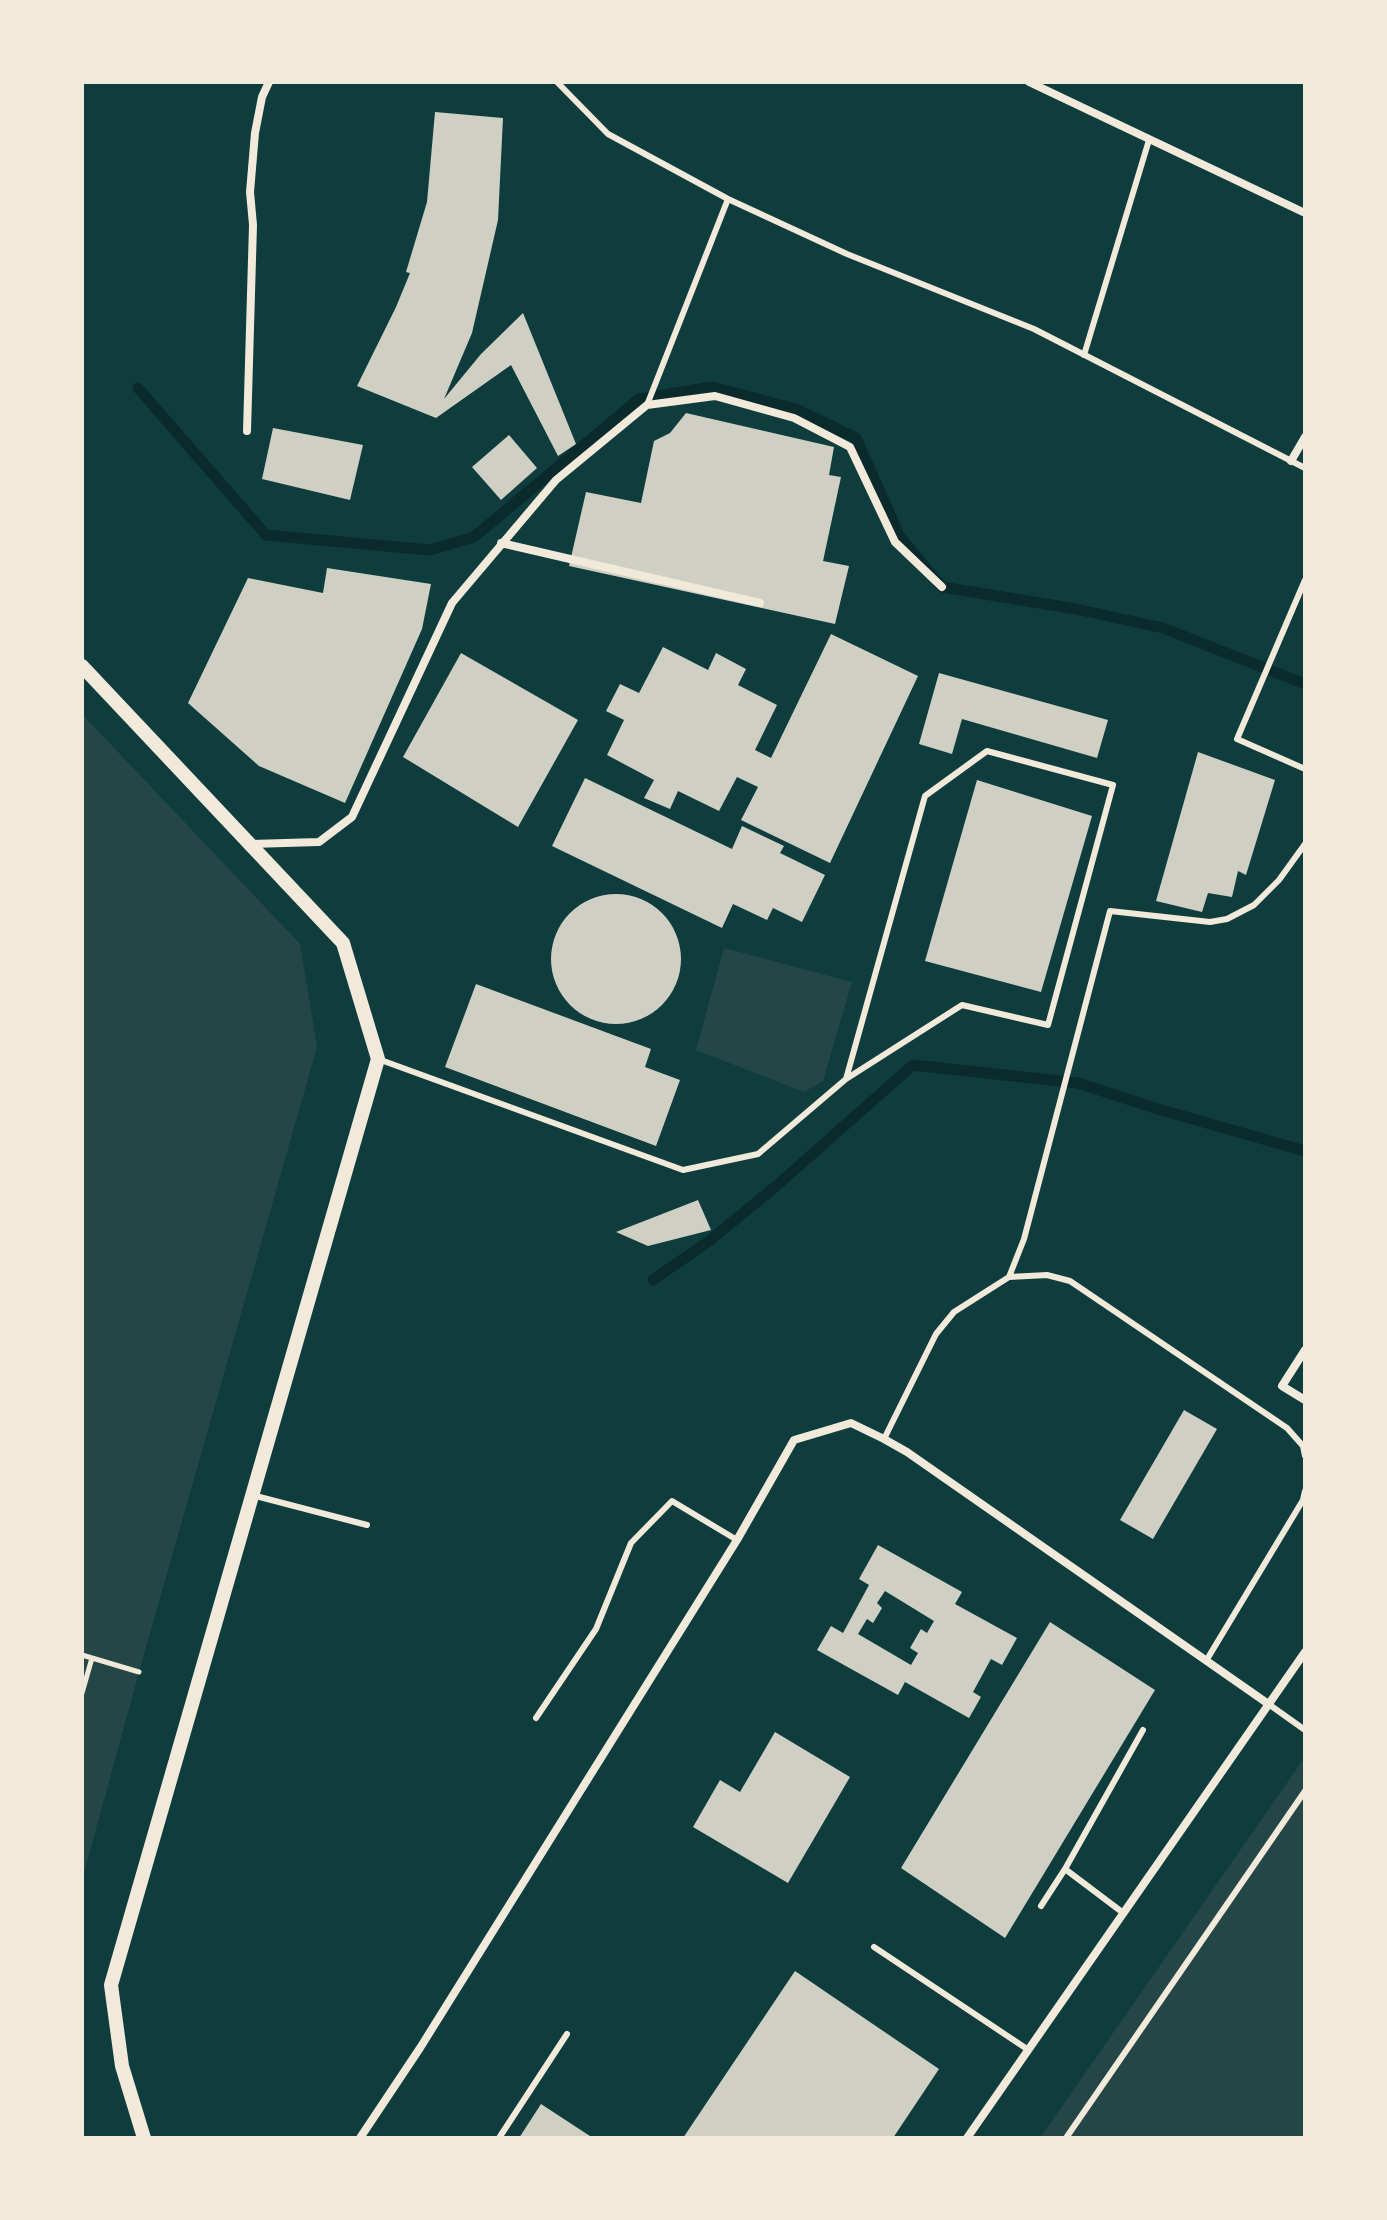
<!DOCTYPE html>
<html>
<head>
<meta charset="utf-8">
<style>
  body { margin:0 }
  #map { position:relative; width:1387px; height:2220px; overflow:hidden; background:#0f3d3e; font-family:Helvetica,sans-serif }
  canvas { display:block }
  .frame { position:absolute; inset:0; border:84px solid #f1e9da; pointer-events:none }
</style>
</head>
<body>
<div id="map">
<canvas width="1387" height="2220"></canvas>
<div class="frame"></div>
</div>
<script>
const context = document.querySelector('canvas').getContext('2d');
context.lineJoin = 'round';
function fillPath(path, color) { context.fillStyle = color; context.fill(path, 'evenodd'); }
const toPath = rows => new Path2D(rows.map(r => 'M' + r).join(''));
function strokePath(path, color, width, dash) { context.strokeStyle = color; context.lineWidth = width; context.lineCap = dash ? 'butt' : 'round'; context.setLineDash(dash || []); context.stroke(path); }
fillPath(toPath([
  [82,714,300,944,317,1047,139,1672,82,1880],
  [724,948,852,982,823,1081,804,1092,696,1050],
  [1305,1757,1305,2138,1040,2138]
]), '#244646');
strokePath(toPath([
  [138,388,266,535,430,550,474,537,639,399,712,387,796,409,856,438,900,537,942,587,1076,609,1163,628,1305,684],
  [653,1280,709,1241,775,1187,913,1065,1078,1083,1158,1109,1305,1151]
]), '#0a2a2b', 11);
fillPath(toPath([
  [435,112,503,118,498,220,472,333,444,399,481,354,523,313,576,444,558,456,511,365,436,418,357,386,396,307,410,273,406,272,427,202],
  [686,413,834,447,829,475,841,477,823,561,849,566,835,624,569,566,586,492,641,503,654,441,670,433],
  [273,428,363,445,350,500,262,479],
  [509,435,537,468,501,500,472,467],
  [327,568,431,584,422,629,345,803,259,766,188,703,248,578,323,593],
  [831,634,918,676,830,863,741,820,758,787,737,777,719,811,678,791,670,809,644,798,654,780,607,755,624,720,606,711,620,684,639,693,663,647,708,670,716,653,746,669,738,685,777,705,755,750,771,758],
  [461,653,578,720,518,827,403,757],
  [939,673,1108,720,1097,758,962,719,952,754,919,744],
  [1198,752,1275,780,1246,875,1238,871,1232,897,1208,893,1202,912,1156,901],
  [585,778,732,849,742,826,784,846,780,853,825,875,802,922,773,908,767,920,733,904,722,928,552,846],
  [977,780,1092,816,1041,992,925,961],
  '551 959a65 65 0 1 1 130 0a65 65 0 1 1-130 0Z',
  [476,984,651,1049,645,1067,680,1080,656,1146,445,1067],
  [698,1200,711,1230,648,1246,616,1232],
  [1184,1410,1217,1429,1153,1539,1120,1520],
  [878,1545,962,1592,955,1604,1017,1638,1002,1665,991,1659,973,1692,981,1697,969,1718,905,1682,898,1695,817,1650,831,1626,843,1633,869,1585,859,1579],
  [885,1591,934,1621,927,1633,921,1629,910,1648,918,1653,911,1665,858,1634,867,1619,873,1623,882,1608,877,1603],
  [1050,1622,1155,1690,1005,1938,901,1868],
  [775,1732,850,1777,788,1883,693,1827,720,1780,740,1792],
  [795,1971,939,2069,893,2138,683,2138],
  [541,2104,593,2138,519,2138]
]), '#cfcfc3');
strokePath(toPath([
  [82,1655,139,1672],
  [82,1693,92,1658]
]), '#f1e9da', 5);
strokePath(toPath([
  [557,82,608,134,728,199,847,254,1034,329,1305,468],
  [1084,355,1149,140],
  [647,405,728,199],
  [1305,580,1237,739,1305,769],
  [378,1059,683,1170,758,1154,846,1079,962,1005,1048,1025,1113,785,987,751,925,796,846,1079],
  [1009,1277,1024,1239,1110,911,1210,922,1227,919,1254,905,1279,880,1305,844],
  [884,1439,936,1334,954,1312,1009,1277,1047,1275,1070,1281,1287,1428,1303,1446,1305,1456],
  [252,1495,367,1525],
  [1206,1661,1303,1500,1305,1491],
  [1267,1703,1305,1730],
  [536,1718,596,1629,631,1543,672,1501,737,1540],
  [1041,1906,1065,1869],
  [1122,1912,1065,1869,1143,1730],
  [874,1947,1027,2049],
  [499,2138,567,2034],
  [1066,2138,1305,1791]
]), '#f1e9da', 6);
strokePath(toPath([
  [1029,82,1305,213],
  [247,431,253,225,250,192,255,133,262,97,269,82],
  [1291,461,1305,437],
  [501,543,760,603],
  [251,844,319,842,352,817,452,603,556,480,647,405,715,396,794,418,850,447,895,542,942,587],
  [1305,1350,1282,1386,1305,1400],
  [360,2138,420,2048,737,1540,794,1440,851,1423,884,1439,907,1452,1267,1703],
  [967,2138,1305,1652]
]), '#f1e9da', 8);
strokePath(toPath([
  [82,666,343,943,378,1059,111,1985,122,2066,144,2138]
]), '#f1e9da', 14);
</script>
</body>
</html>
